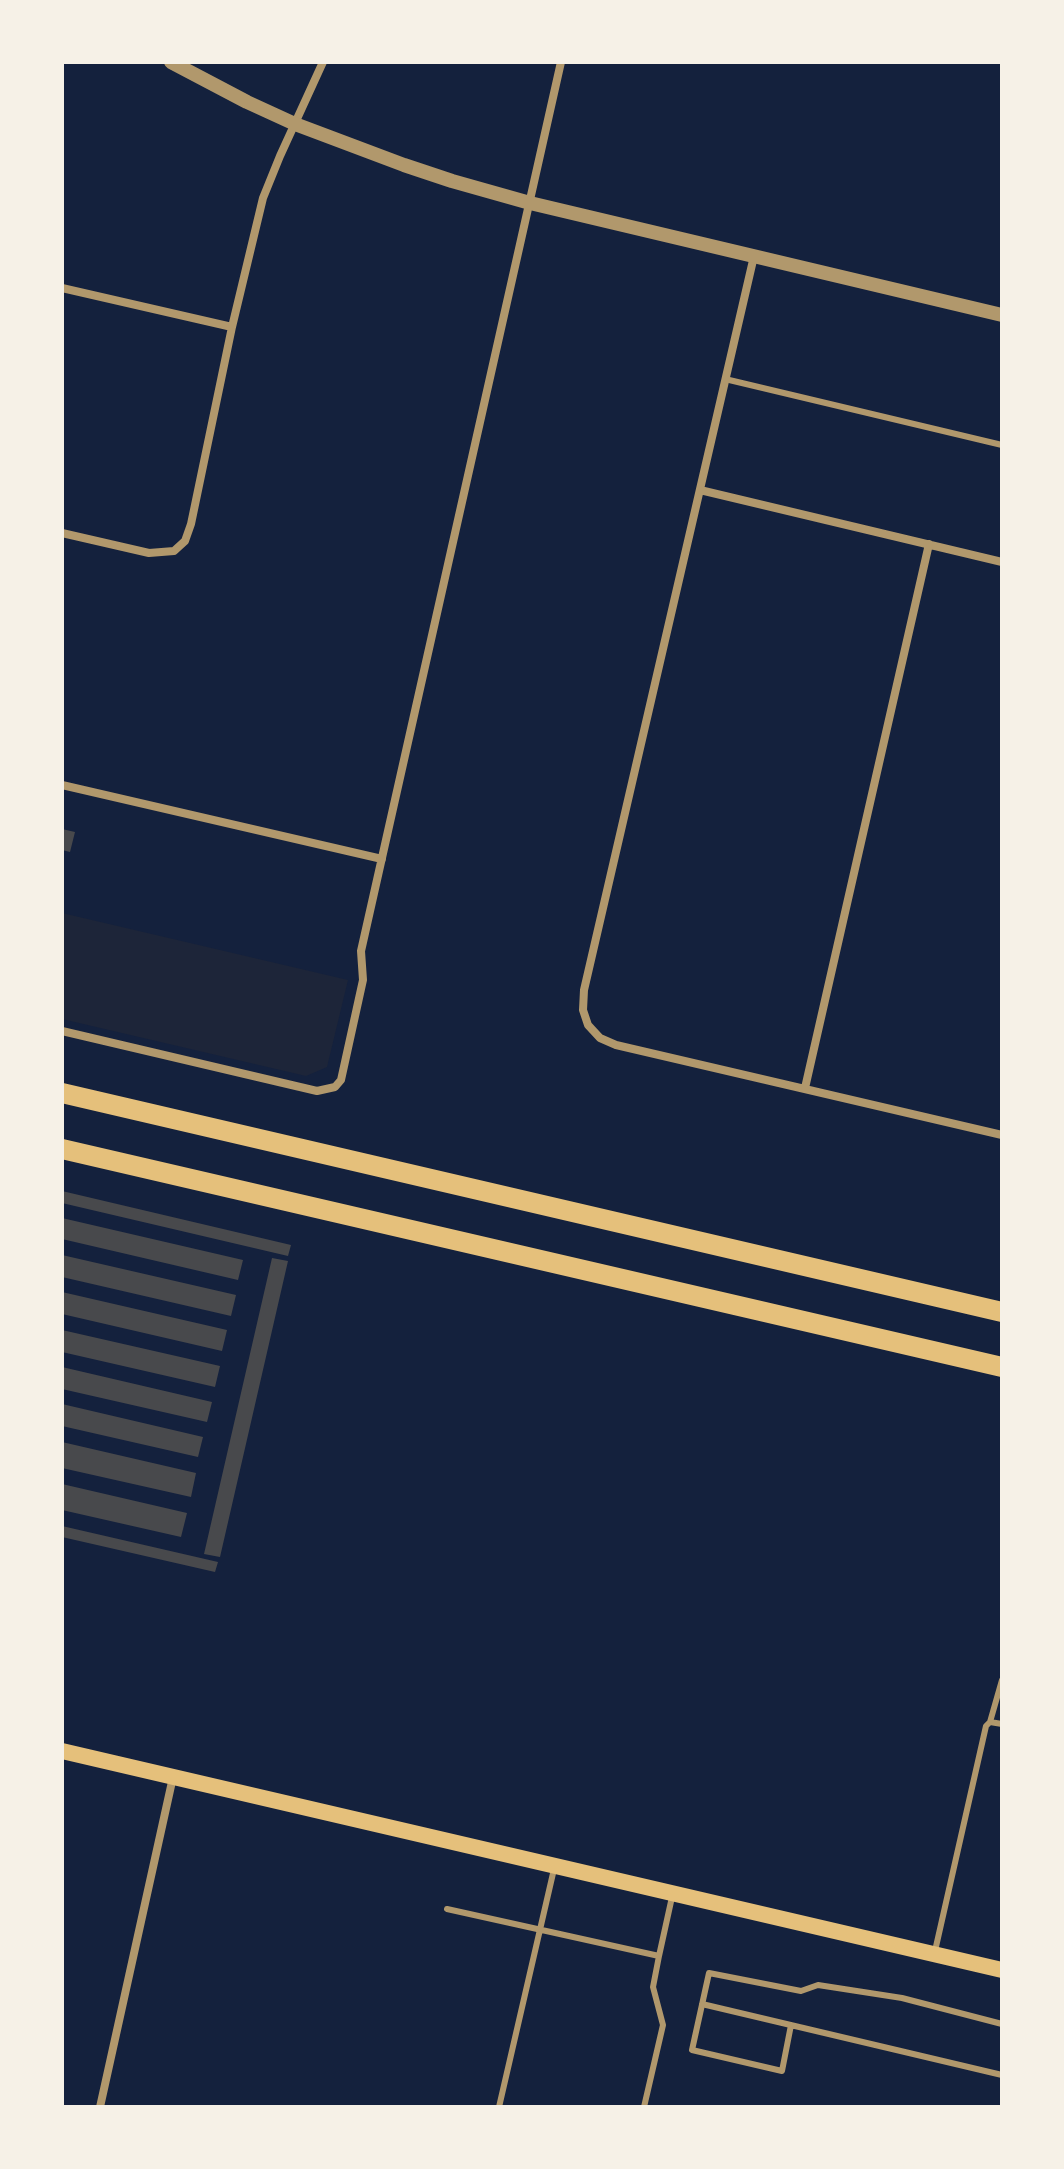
<!DOCTYPE html>
<html>
<head>
<meta charset="utf-8">
<style>
  body { margin:0 }
  #map { position:relative; width:1064px; height:2169px; overflow:hidden; background:#14213d; font-family:"PT Sans Narrow",sans-serif }
  canvas { display:block }
  .frame { position:absolute; inset:0; border:64px solid #f6f1e7; pointer-events:none }
</style>
</head>
<body>
<div id="map">
<canvas width="1064" height="2169"></canvas>
<div class="frame"></div>
</div>
<script>
const context = document.querySelector('canvas').getContext('2d');
context.lineJoin = 'round';
function fillPath(path, color) { context.fillStyle = color; context.fill(path, 'evenodd'); }
const toPath = rows => new Path2D(rows.map(r => 'M' + r).join(''));
function strokePath(path, color, width, dash) { context.strokeStyle = color; context.lineWidth = width; context.lineCap = dash ? 'butt' : 'round'; context.setLineDash(dash || []); context.stroke(path); }
fillPath(toPath([
  [62,913,348,980,327,1067,306,1076,62,1019]
]), '#1d2539');
fillPath(toPath([
  [62,829,75,832,70,852,62,850],
  [62,1191,291,1245,288,1256,62,1203],
  [62,1218,243,1260,238,1280,62,1239],
  [62,1255,236,1295,231,1316,62,1277],
  [272,1258,288,1261,220,1557,204,1554],
  [62,1292,227,1330,222,1351,62,1314],
  [62,1330,220,1366,215,1387,62,1352],
  [62,1367,212,1402,207,1422,62,1389],
  [62,1404,203,1437,198,1457,62,1426],
  [62,1442,196,1473,191,1497,62,1468],
  [62,1484,187,1513,181,1537,62,1510],
  [62,1526,218,1562,215,1572,62,1537]
]), '#48494c');
strokePath(toPath([
  [725,379,1002,445],
  [990,1722,1002,1680],
  [447,1909,659,1956,672,1897],
  [935,1951,986,1726,990,1722,1002,1724],
  [702,2004,1002,2075],
  [791,2025,782,2071,692,2050,709,1973,801,1991,818,1985,902,1998,1002,2024],
  [499,2107,554,1869],
  [644,2107,663,2025,653,1987,659,1956]
]), '#b1986c', 6);
strokePath(toPath([
  [754,256,584,990,583,1010,588,1025,600,1038,616,1045,1002,1135],
  [62,288,232,327],
  [700,490,1002,562],
  [62,533,149,553,174,551,185,541,191,524,232,327,263,198,280,156,323,62],
  [62,785,382,859],
  [62,1031,317,1091,335,1087,341,1080,363,980,361,951,561,62],
  [805,1088,929,544],
  [100,2107,173,1777]
]), '#b1986c', 8);
strokePath(toPath([
  [171,62,247,102,295,124,404,165,452,181,530,203,1002,315]
]), '#b1986c', 14);
strokePath(toPath([
  [62,1751,1002,1970]
]), '#e5c07b', 16);
strokePath(toPath([
  [62,1093,1002,1312],
  [62,1149,1002,1367]
]), '#e5c07b', 20);
</script>
</body>
</html>
